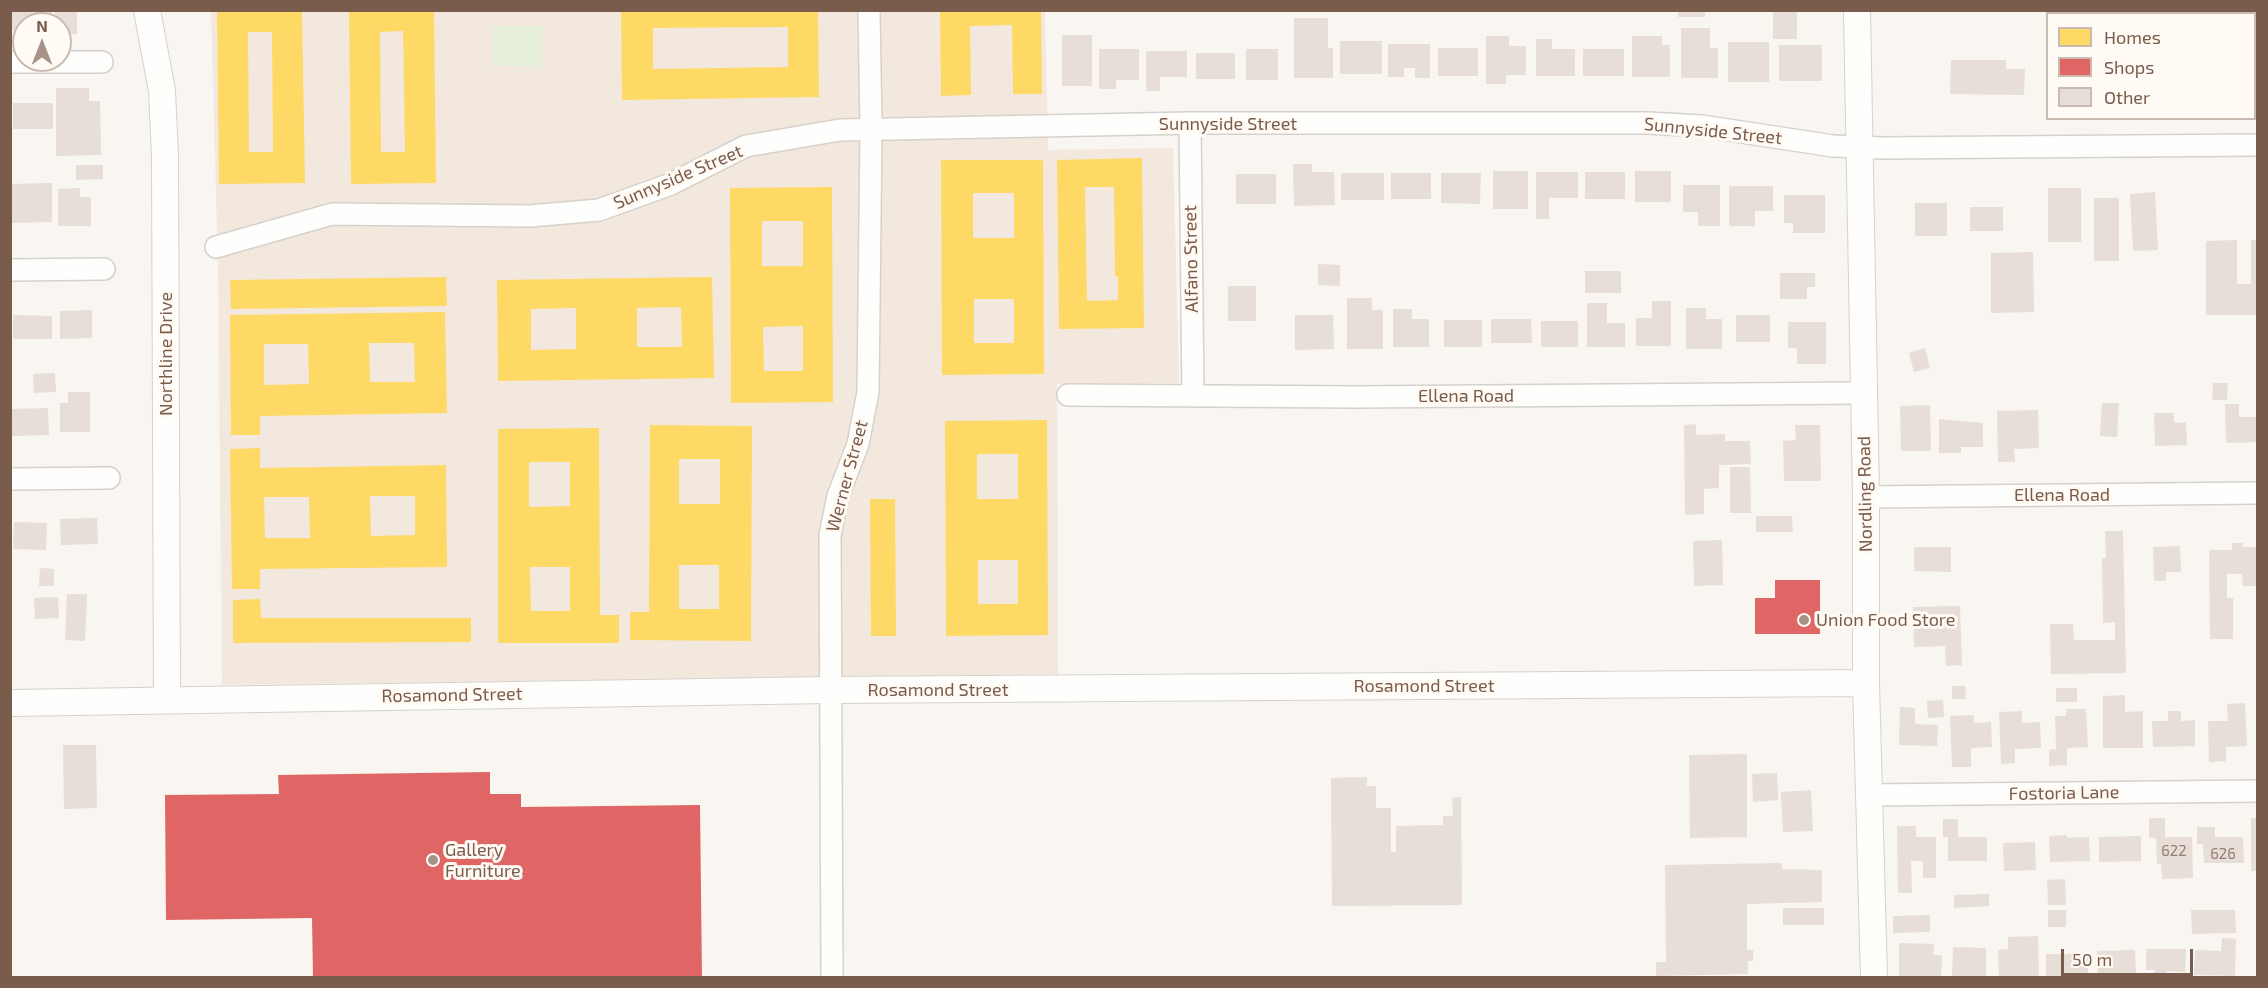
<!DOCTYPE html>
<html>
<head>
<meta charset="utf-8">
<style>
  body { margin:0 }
  #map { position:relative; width:2268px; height:988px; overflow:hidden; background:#f9f5f0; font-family:"Exo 2",sans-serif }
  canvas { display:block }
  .frame { position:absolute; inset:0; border:12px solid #7a5c4d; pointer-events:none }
  .legend { position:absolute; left:2046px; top:12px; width:210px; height:108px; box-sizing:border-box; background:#fffaf3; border:2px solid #cabbb1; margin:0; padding:8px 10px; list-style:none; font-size:18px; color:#7a5c4d }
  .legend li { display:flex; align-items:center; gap:12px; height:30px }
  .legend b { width:30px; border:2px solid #cabbb1 }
  .north { position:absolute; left:12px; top:12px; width:60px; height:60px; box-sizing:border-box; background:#fffaf3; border:2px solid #cabbb1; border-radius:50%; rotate:0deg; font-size:16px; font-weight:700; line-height:24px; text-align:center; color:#7a5c4d }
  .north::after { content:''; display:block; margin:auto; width:21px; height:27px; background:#a69286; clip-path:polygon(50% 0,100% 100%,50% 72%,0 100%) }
  .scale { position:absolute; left:2061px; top:949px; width:132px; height:27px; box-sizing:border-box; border:3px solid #7a5c4d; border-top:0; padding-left:8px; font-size:18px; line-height:21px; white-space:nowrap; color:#7a5c4d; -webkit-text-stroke:4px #fffaf3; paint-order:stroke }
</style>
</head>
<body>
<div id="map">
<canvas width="2268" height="988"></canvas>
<div class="frame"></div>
<ul class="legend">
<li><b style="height:16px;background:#ffd966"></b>Homes</li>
<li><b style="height:16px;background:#e06666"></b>Shops</li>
<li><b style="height:16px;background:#e6ded7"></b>Other</li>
</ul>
<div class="north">N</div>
<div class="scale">50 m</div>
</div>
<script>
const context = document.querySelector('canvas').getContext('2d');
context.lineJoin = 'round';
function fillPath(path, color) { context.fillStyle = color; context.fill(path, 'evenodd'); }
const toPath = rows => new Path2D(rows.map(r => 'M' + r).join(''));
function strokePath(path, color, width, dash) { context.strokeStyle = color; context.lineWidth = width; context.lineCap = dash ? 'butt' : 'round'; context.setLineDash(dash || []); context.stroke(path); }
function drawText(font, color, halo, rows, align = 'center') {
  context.font = font + ' "Exo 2",sans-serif'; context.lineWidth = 6; context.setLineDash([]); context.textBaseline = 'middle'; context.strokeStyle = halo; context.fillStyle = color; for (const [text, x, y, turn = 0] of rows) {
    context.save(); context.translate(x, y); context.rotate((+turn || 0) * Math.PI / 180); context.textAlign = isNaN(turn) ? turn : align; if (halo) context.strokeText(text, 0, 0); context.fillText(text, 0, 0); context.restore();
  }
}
fillPath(toPath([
  [211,11,1045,11,1048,150,1173,148,1179,383,1057,384,1058,674,222,685,218,265]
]), '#f2e8de');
fillPath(toPath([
  [493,26,542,26,542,67,493,66]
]), '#e7f0db');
fillPath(toPath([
  [217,10,302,10,305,183,219,184],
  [248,32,272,32,273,152,249,152],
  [349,10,434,10,436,183,351,184],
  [403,31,405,152,381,152,380,32],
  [621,10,818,10,819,97,622,100],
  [788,27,788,67,653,69,653,28],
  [940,10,1041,10,1042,94,1013,94,1012,25,970,26,971,95,941,96],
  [1142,158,1144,328,1059,329,1057,160],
  [1085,187,1114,187,1115,276,1118,276,1118,300,1087,301],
  [941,160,1043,160,1044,374,942,375],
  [973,193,1014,193,1014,238,973,238],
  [974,299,1014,299,1014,343,974,343],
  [832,187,833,402,731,403,730,188],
  [762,221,803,221,803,266,762,266],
  [803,326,803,371,764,371,763,327],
  [446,277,447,306,231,309,230,280],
  [712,277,714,378,498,381,497,280],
  [681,307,682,347,637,347,637,308],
  [576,308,576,349,531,350,531,309],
  [445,312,447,413,260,416,260,435,231,435,230,315],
  [369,343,414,343,415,382,370,382],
  [264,344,308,344,309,384,264,385],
  [1047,420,1048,635,946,636,945,421],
  [977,454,1018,454,1018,499,977,499],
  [978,560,1018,560,1018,604,978,604],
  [650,425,752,426,751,641,630,640,630,612,649,612],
  [679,459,720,459,720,504,679,504],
  [679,565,719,565,719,609,679,609],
  [599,428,600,615,619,615,619,643,498,643,498,429],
  [529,462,570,462,570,506,529,507],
  [530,567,570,567,570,611,531,611],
  [260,448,260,468,446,465,447,567,260,569,260,589,232,589,230,449],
  [370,496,415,496,415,535,371,536],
  [264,497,309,497,310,538,265,538],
  [870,499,895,499,896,636,871,636],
  [260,599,261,618,471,618,471,642,233,643,233,600]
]), '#ffd966');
fillPath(toPath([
  [1775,580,1820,580,1820,634,1755,634,1755,598,1775,598],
  [490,772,490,794,521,794,521,807,700,805,702,978,313,978,312,918,166,920,165,795,279,794,278,775]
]), '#e06666');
fillPath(toPath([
  [10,10,52,10,52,24,24,24,24,30,10,30],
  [55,10,77,10,77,34,60,34,60,24,55,24],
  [1678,10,1705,10,1705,17,1678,17],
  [1773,10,1797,10,1797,39,1773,39],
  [1294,18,1328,18,1328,48,1333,48,1333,78,1294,78],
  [1681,28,1710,28,1710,48,1718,48,1718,78,1681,78],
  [1062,35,1092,35,1092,86,1062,86],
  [1486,36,1509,36,1509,46,1526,46,1526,75,1506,75,1506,84,1486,84],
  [1632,36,1662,36,1662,45,1670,45,1670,77,1632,77],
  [1536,39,1552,39,1552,49,1575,49,1575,76,1536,76],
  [1340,41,1382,41,1382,74,1340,74],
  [1728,42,1769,42,1769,82,1728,82],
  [1388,44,1430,44,1430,78,1415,78,1415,68,1404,68,1404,77,1388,77],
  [1779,45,1822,45,1822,81,1779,81],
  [1438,48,1478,48,1478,76,1438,76],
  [1099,49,1139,49,1139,80,1116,80,1116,89,1099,89],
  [1246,49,1278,49,1278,80,1246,80],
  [1583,49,1624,49,1624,76,1583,76],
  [1146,51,1187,51,1187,77,1160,77,1160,91,1146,91],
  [1196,53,1235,53,1235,79,1196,79],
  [1951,60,2006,60,2006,69,2025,69,2024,95,1950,94],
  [56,88,89,88,89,101,100,101,101,155,56,156],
  [13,103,53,103,53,129,13,129],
  [1293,164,1312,164,1312,172,1334,172,1335,205,1294,206],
  [76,165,103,165,103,179,76,180],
  [1493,171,1528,171,1528,209,1493,209],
  [1635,171,1671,171,1671,202,1635,202],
  [1536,172,1578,172,1578,198,1549,198,1549,219,1536,219],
  [1585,172,1625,172,1625,199,1585,199],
  [1341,173,1384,173,1384,200,1341,200],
  [1391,173,1431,173,1431,199,1391,199],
  [1441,173,1481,173,1480,204,1441,203],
  [1236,174,1276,174,1276,204,1236,204],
  [52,183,52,222,11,223,10,184],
  [1683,185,1720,185,1720,226,1698,226,1698,212,1683,212],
  [1729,186,1773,186,1773,211,1755,211,1755,226,1729,226],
  [80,188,80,197,91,197,91,226,58,226,58,189],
  [2048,188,2081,188,2081,242,2048,242],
  [2155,192,2158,250,2133,251,2130,194],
  [1784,195,1825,195,1825,233,1793,233,1793,223,1784,223],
  [2094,198,2119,198,2119,261,2094,261],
  [1915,203,1947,203,1947,236,1915,236],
  [1970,207,2003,207,2003,231,1970,231],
  [2237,240,2237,284,2251,284,2251,240,2258,240,2258,315,2206,315,2206,241],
  [2033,252,2034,312,1991,313,1991,253],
  [1318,264,1340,265,1340,286,1318,285],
  [1585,271,1621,271,1621,293,1585,293],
  [1780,273,1815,273,1815,287,1807,287,1807,299,1780,299],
  [1228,286,1256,286,1256,321,1228,321],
  [1347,298,1372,298,1372,310,1383,310,1383,349,1347,349],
  [1652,301,1671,301,1671,346,1636,346,1636,318,1652,318],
  [1587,303,1607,303,1607,323,1625,323,1625,347,1587,347],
  [1686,308,1706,308,1706,319,1722,319,1722,349,1686,349],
  [1393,309,1412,309,1412,319,1429,319,1429,347,1393,347],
  [92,310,92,338,60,339,60,311],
  [13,315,52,316,52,339,13,339],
  [1295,315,1333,315,1334,349,1295,350],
  [1736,315,1770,315,1770,342,1736,342],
  [1491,319,1531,319,1532,343,1491,343],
  [1444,320,1482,320,1482,347,1444,347],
  [1541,321,1578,321,1578,347,1541,347],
  [1788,322,1826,322,1826,364,1797,364,1797,348,1788,348],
  [1925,348,1930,368,1914,372,1909,353],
  [55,373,56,392,34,393,33,374],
  [2213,383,2228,383,2227,400,2212,400],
  [68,392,90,392,90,432,60,432,60,403,68,403],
  [2102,403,2119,403,2117,437,2100,436],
  [2225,404,2239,404,2239,417,2258,417,2258,442,2226,443],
  [1930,405,1931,451,1901,451,1900,406],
  [48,408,49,435,12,436,11,409],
  [2038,410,2039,448,2014,449,2015,462,1998,462,1997,411],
  [2154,413,2174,413,2174,423,2186,422,2187,445,2155,446],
  [1939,419,1983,423,1983,447,1961,447,1961,453,1939,453],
  [1696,424,1696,435,1725,434,1725,441,1750,441,1751,464,1719,465,1719,488,1704,489,1704,514,1685,515,1684,425],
  [1795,425,1820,425,1821,481,1784,481,1783,441,1796,440],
  [1730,467,1750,467,1751,513,1730,513],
  [1756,516,1792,516,1793,532,1756,532],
  [97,518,98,544,61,545,60,519],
  [14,522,47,523,46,550,13,549],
  [2105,531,2123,531,2126,673,2051,674,2050,624,2073,624,2074,640,2115,640,2115,622,2103,623,2102,558,2106,558],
  [1722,540,1723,585,1694,586,1693,541],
  [2232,543,2243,543,2243,547,2258,547,2258,586,2243,586,2242,574,2227,574,2227,598,2233,598,2233,639,2210,639,2209,550,2232,550],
  [2180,546,2181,572,2166,572,2166,581,2154,581,2153,547],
  [1914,547,1951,547,1951,572,1914,571],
  [40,568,54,569,54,586,39,586],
  [67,594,87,594,85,641,65,640],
  [58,597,59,618,35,619,34,598],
  [1960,606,1962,665,1946,666,1945,646,1914,647,1913,607],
  [1952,686,1965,686,1966,699,1952,699],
  [2056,688,2077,688,2077,702,2056,702],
  [2125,695,2125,712,2143,711,2143,748,2103,748,2103,696],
  [1943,700,1944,717,1928,718,1927,701],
  [2245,703,2247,746,2226,747,2226,761,2209,762,2208,721,2228,721,2227,704],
  [1900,707,1915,708,1915,724,1938,725,1937,746,1899,745],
  [2066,709,2086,709,2088,747,2067,748,2067,765,2049,766,2049,750,2056,749,2055,716,2066,716],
  [2022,711,2022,723,2040,722,2041,748,2015,749,2015,763,2001,764,1999,712],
  [2168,711,2181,711,2181,721,2195,720,2195,746,2153,747,2152,721,2168,721],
  [1974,715,1974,723,1991,722,1992,747,1971,748,1971,767,1952,767,1950,716],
  [63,745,96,745,97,808,64,809],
  [1747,754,1747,837,1690,838,1689,755],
  [1777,773,1778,800,1753,802,1752,774],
  [1367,777,1367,786,1376,786,1376,808,1391,808,1391,852,1396,852,1396,826,1443,825,1443,816,1453,816,1452,798,1461,797,1462,905,1332,906,1331,778],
  [1811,790,1813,831,1783,832,1781,792],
  [2149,818,2165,818,2165,837,2192,837,2193,878,2162,879,2161,863,2157,864,2156,838,2149,838],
  [2251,818,2258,818,2258,871,2251,871],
  [1943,819,1958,819,1958,837,1987,837,1987,861,1948,861,1948,837,1943,837],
  [1897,826,1916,826,1916,837,1936,837,1936,878,1923,878,1923,861,1911,861,1912,893,1898,893],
  [2197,827,2215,827,2215,837,2243,837,2244,863,2204,863,2203,844,2197,844],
  [2067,835,2067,838,2089,837,2090,861,2050,862,2049,836],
  [2141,836,2141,861,2099,862,2099,837],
  [2035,842,2036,870,2004,871,2003,843],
  [1782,863,1782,869,1822,870,1822,902,1747,904,1747,950,1753,950,1753,961,1748,961,1748,974,1656,976,1656,962,1666,962,1665,865],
  [2065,879,2066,905,2048,905,2047,880],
  [1989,894,1989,906,1954,908,1954,895],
  [1783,908,1824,908,1824,925,1783,925],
  [2048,910,2066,910,2066,927,2048,927],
  [2191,910,2235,910,2236,933,2192,934],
  [1930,915,1930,932,1893,933,1893,916],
  [2038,936,2039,978,1999,978,1998,950,2008,949,2008,937],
  [2222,938,2236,939,2235,976,2194,975,2195,950,2221,951],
  [1899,943,1934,944,1933,955,1942,955,1941,978,1899,978],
  [1953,947,1986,948,1986,978,1952,977],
  [2146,949,2186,949,2185,972,2167,971,2167,978,2154,978,2155,970,2146,970],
  [2135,950,2136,978,2098,978,2097,951],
  [2046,954,2088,954,2088,978,2046,978]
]), '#e6ded7');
const minor = toPath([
  [10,62,102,62],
  [1190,123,1193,395],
  [216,247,332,214,530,216,599,210,671,184,746,146,840,130,1190,123,1648,123,1702,126,1833,146,1882,148,2258,145],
  [10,270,104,269],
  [1068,395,1356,397,1863,393],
  [10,479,109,478],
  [1866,497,2258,493],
  [1871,795,2258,791],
  [832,978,830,535,838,496,858,444,868,392,871,129,869,10]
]);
const tertiary = toPath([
  [147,10,162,91,165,155,167,699],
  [1857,10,1866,497,1866,683,1874,978],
  [10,703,829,690,1866,683]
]);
strokePath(minor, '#d7d1cb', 24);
strokePath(tertiary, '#d7d1cb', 28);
strokePath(minor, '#fefefd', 21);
strokePath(tertiary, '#fefefd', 26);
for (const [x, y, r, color] of [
  [1804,620,6,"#a69286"],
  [433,860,6,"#a69286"]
]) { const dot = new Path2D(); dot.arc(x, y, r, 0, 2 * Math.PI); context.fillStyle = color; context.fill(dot); strokePath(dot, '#fffaf3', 2); }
drawText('15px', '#977e72', null, [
  ["622",2174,851],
  ["626",2223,854]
]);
drawText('18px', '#7a5c4d', '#fffaf3', [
  ["Sunnyside Street",1228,124],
  ["Sunnyside Street",1713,131,6],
  ["Sunnyside Street",678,177,-23],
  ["Alfano Street",1191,259,-91],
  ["Northline Drive",166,354,-90],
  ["Ellena Road",1466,396],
  ["Werner Street",847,476,-75],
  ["Nordling Road",1865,494,-91],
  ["Ellena Road",2062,495],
  ["Rosamond Street",1424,686],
  ["Rosamond Street",938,690],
  ["Rosamond Street",452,695,-1],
  ["Fostoria Lane",2064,793,-1]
]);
drawText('18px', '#7a5c4d', '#fffaf3', [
  ["Union Food Store",1816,620],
  ["Gallery",445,850],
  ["Furniture",445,871]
], 'left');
</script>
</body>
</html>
